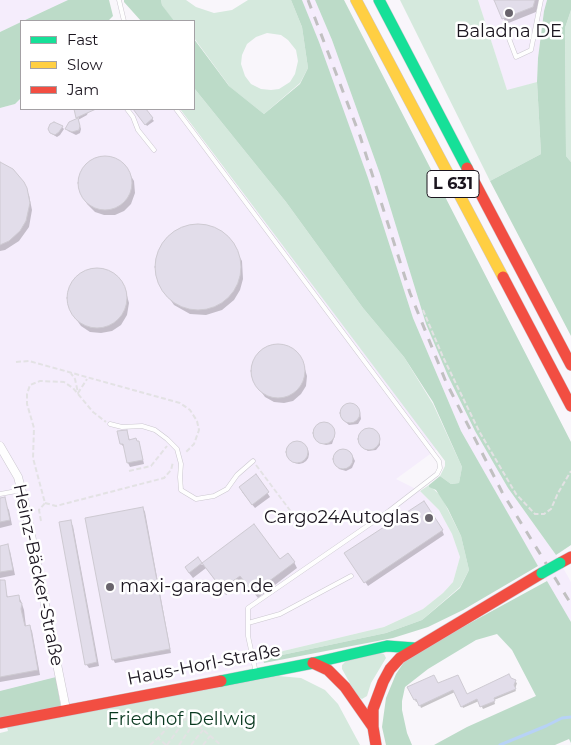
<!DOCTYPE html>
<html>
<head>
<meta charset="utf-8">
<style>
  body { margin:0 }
  #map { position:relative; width:571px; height:745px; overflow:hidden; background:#f9f6fb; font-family:Montserrat,sans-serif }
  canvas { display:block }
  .legend { position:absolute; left:20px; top:20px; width:175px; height:90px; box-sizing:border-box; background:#fff; border:1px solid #a4a1a5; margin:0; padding:6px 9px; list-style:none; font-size:15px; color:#1b151f }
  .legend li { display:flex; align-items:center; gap:10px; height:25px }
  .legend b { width:25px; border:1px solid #a4a1a5 }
</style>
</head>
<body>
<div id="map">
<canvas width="571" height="745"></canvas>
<ul class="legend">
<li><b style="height:6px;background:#16e098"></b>Fast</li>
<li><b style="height:6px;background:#ffcf43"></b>Slow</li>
<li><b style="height:6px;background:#f24e42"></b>Jam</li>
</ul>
</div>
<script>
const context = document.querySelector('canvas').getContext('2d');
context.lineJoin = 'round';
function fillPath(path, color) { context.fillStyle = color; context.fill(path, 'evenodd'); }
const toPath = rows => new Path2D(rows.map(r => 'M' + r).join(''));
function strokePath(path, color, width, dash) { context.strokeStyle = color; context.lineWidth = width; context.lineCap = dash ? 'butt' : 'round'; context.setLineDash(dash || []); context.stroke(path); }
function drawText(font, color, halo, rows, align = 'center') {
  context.font = font + ' Montserrat,sans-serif'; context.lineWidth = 5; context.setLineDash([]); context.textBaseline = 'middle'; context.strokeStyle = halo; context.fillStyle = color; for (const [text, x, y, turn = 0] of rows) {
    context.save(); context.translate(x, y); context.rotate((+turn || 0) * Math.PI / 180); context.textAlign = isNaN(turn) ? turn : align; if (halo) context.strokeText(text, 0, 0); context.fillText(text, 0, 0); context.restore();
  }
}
fillPath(toPath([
  [0,0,68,0,0,32],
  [302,0,315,0,332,40,380,174,426,324,448,376,475,431,508,488,556,555,571,582,571,622,558,602,461,431,413,318,368,178],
  [478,0,547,0,544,11,538,58,537,82,507,91],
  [21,99,21,109,179,109,437,449,396,479,420,491,439,510,452,534,460,557,453,582,443,593,423,609,384,627,262,656,264,663,68,704,63,677,56,677,0,691,0,448,25,491,0,443,0,108,15,104]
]), '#f5edfc');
fillPath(toPath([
  [161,0,186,0,196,7,214,13,232,10,248,0,291,0,302,27,308,68,300,83,264,114,230,87,194,38,194,21,173,21,162,5],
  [267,33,281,35,288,40,296,50,298,61,295,74,290,82,279,89,271,90,261,89,251,84,245,76,241,64,242,55,247,44,256,37],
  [400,0,478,0,507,90,537,82,541,154,490,181],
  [571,10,571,162,566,156,565,28],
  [194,88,286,202,363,308,404,357,433,404,462,467,459,483,451,484,440,476,445,466,445,461,180,109,194,109],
  [429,485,441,496,461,536,469,570,460,587,422,620,386,633,263,659,262,656,384,627,423,609,443,593,453,582,460,557,452,534,439,510,420,491],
  [380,653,384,654,386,658,371,683,367,696,362,699,357,696,342,669,342,665,347,660],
  [278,676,301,678,325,690,338,704,360,745,0,745,0,733,8,731,6,723,189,693]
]), '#d5e9dd');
fillPath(toPath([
  [68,0,109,0,113,16,108,21,23,21],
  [124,0,161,0,162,5,174,21,141,21,124,2],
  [291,0,302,0,319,42,368,178,413,318,461,431,538,566,463,610,428,627,393,638,264,663,263,659,386,633,422,620,460,588,469,570,461,536,448,509,436,490,429,487,429,485,440,476,451,484,459,483,462,467,433,402,404,357,363,308,286,202,194,88,194,39,229,86,264,114,300,84,308,68,302,27],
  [315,0,344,0,571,442,571,545,556,555,508,488,475,431,448,376,426,324,380,174,332,40],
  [547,0,571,0,571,10,565,28,566,156,571,162,571,336,490,181,541,154,537,82,538,58,544,11],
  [21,22,21,98,15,104,0,108,0,32],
  [547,581,571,622,571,743,569,739,555,745,434,745,467,727,536,696,512,650,497,634,476,640,428,669,405,687,402,701,402,710,407,733,412,745,386,745,382,727,386,698,396,674,404,662,417,652],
  [56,677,61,708,0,721,0,691]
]), '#bcdbc8');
fillPath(toPath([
  [496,0,540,0,536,12,506,24],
  [76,109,86,109,88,112,87,115,78,120,81,129,80,133,76,135,68,131,67,129,70,123,79,119],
  [138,109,144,109,154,121,147,126,136,111],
  [62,127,64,129,60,135,57,137,52,134],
  [107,157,117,160,124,165,134,181,135,193,131,204,124,211,115,215,104,215,95,212,87,204,80,190,79,180,82,171,89,163,98,158],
  [0,164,17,174,29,195,32,210,29,227,19,241,5,250,0,251],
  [194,225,214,228,229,239,242,261,243,279,240,290,234,300,222,310,206,315,190,314,174,305,160,285,156,269,160,249,169,237,181,229],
  [95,269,104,270,115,276,126,292,129,303,127,315,121,325,112,331,101,333,90,332,81,326,71,312,68,301,69,291,74,281,82,273],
  [276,346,286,347,295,352,304,366,307,376,306,386,301,394,293,401,284,403,274,402,265,397,255,383,252,373,254,363,258,355,266,349],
  [353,404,360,412,361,419,358,424,349,425,342,419,341,410,346,405],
  [323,423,332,426,335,435,332,444,326,445,318,442,314,433,317,426],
  [372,430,380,438,380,445,376,450,368,451,363,448,360,440,363,431],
  [127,432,130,441,138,442,140,446,144,464,130,467,128,463,125,448,121,444],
  '289 454a10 10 0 1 1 20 0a10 10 0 1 1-20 0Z',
  [343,449,351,453,355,461,352,468,346,471,339,469,334,459,337,451],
  [256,476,270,497,255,508,242,492],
  [6,505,9,510,12,525,0,528,0,506],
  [143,508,145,512,171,653,115,663,113,659],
  [70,522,73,526,99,666,89,668,86,664],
  [254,526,280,561,294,562,297,568,258,598,244,581,226,595,206,568,193,578,189,573,197,559,202,565],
  [442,530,444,535,368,586,349,558],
  [7,546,10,551,15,575,0,578,0,547],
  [5,592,8,597,18,596,21,601,24,610,26,627,29,626,32,631,40,675,0,682,0,593],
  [457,676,467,696,511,679,517,683,515,689,516,691,494,700,495,704,483,709,479,701,463,708,455,692,421,708,418,701,416,702,409,687,438,684]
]), '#0003');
strokePath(toPath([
  [500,745,546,726,562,718,571,717]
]), '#b7d2f6', 3);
const building = toPath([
  [494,0,535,0,533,7,502,19,494,0],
  [74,109,96,109,76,118,74,109],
  [133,109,146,109,153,118,145,125,133,109],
  [78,118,80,126,79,130,72,132,65,129,69,122,78,118],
  [54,122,63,126,59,132,55,135,50,133,48,129,50,124,54,122],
  '78 183a27 27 0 1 1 54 0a27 27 0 1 1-54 0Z',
  [0,162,13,169,24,182,27,188,30,203,26,221,20,231,9,241,0,245,0,162],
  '155 267a43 43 0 1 1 86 0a43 43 0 1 1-86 0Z',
  '67 298a30 30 0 1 1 60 0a30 30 0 1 1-60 0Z',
  '251 371a27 27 0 1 1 54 0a27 27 0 1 1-54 0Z',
  '340 413a10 10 0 1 1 20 0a10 10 0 1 1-20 0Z',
  '313 433a11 11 0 1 1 22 0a11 11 0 1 1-22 0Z',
  '358 439a11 11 0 1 1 22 0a11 11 0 1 1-22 0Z',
  [127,430,129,440,136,438,137,441,139,441,143,460,127,463,123,444,120,444,117,431,127,430],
  '286 452a11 11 0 1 1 22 0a11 11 0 1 1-22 0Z',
  '333 459a10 10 0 1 1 20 0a10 10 0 1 1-20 0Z',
  [256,474,269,492,252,505,239,487,256,474],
  [5,497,10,520,0,522,0,498,5,497],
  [424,501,443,530,364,583,344,553,424,501],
  [143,507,170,649,112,660,85,518,143,507],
  [71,520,97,662,85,665,59,522,71,520],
  [254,524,280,559,288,553,295,562,253,593,240,576,222,589,202,563,254,524],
  [8,544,13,570,0,572,0,546,8,544],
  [198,557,202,563,189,573,185,567,198,557],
  [0,580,5,580,7,597,19,595,20,602,22,603,21,609,25,626,30,625,38,670,0,677,0,580],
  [509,674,511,678,516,680,514,685,516,689,494,698,495,701,480,707,477,699,461,707,453,690,419,706,416,699,414,700,407,687,434,675,438,683,458,675,467,694,509,674]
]);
fillPath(building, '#e2ddea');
strokePath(building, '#cecad2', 1);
const lane = toPath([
  [119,0,124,21],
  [505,28,516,57,531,50,541,0],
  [127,109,133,117,138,130,154,150],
  [176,109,439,461,440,468,437,474,389,511,248,608,248,636,256,673],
  [110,424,122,427,142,426,155,430,167,439,177,449,181,464,180,477,181,490,196,499,214,496,227,489,237,475,253,461],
  [0,494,22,490],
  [248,623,280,614,351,576]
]);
const street = toPath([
  [0,446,18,477,24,500,66,709]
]);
const fast = toPath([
  [379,0,467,168],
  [221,681,313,663,387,646,414,648]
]);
const slow = toPath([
  [356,0,503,277]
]);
const jam = toPath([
  [467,168,571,365],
  [503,277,571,406],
  [560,563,571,557],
  [313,663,328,670,345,687,373,727],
  [0,723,221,681],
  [376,745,373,727,373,709,383,682,390,669,400,658,542,573]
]);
strokePath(lane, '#ccc8d0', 5);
strokePath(street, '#ccc8d0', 9);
strokePath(fast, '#ccc8d0', 12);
strokePath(slow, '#ccc8d0', 12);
strokePath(jam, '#ccc8d0', 12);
strokePath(toPath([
  [423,310,443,357,479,431,516,494,535,514,544,514,551,509,558,493,571,471],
  [16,362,29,361,180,403,190,410,197,421,199,430,194,444,185,453],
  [70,372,75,379,78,393,87,379],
  [256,465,295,517],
  [129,471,151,466,167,446],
  [45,503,56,506,164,478,171,470,173,462],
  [41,521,39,510,45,503,33,458,34,428,27,404,27,394,30,385,40,381,64,382,73,388,93,412,106,422],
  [150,745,158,738],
  [166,745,158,738,182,712,221,745],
  [167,745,187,717],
  [179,745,194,723],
  [191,745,203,730],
  [203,745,210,736]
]), '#e3e2e4', 2, [5, 2.5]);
strokePath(lane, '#fefefe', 4);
strokePath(street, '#fefefe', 8);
strokePath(fast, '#16e098', 11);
strokePath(slow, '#ffcf43', 11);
strokePath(jam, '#f24e42', 11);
strokePath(toPath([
  [308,0,360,136,410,293,446,382,502,492,571,604]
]), '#c1c0c1', 3, [9, 9]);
const fastBridge = toPath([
  [542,573,560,563]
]);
strokePath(fastBridge, '#ccc8d0', 12, []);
strokePath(fastBridge, '#16e098', 11);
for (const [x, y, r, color] of [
  [509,13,5,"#69646c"],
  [429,518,5,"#69646c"],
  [110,587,5,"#69646c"]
]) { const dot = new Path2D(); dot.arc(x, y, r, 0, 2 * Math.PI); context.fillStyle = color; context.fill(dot); strokePath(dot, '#fff', 2); }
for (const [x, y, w] of [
  [453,184,52]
]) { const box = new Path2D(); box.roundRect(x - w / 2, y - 13.5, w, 27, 4); context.fillStyle = '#fff'; context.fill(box); strokePath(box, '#1b151f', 1); }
drawText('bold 16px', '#1b151f', null, [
  ["L 631",453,184]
]);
drawText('18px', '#1b151f', '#fff', [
  ["Baladna DE",509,32],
  ["Cargo24Autoglas",419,518,"right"],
  ["maxi-garagen.de",120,587,"left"]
]);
drawText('18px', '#1b151f', '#fff', [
  ["Heinz-Bäcker-Straße",38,575,78],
  ["Haus-Horl-Straße",204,665,-11]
]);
drawText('18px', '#08381f', '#fff', [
  ["Friedhof Dellwig",182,720]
]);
</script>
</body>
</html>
